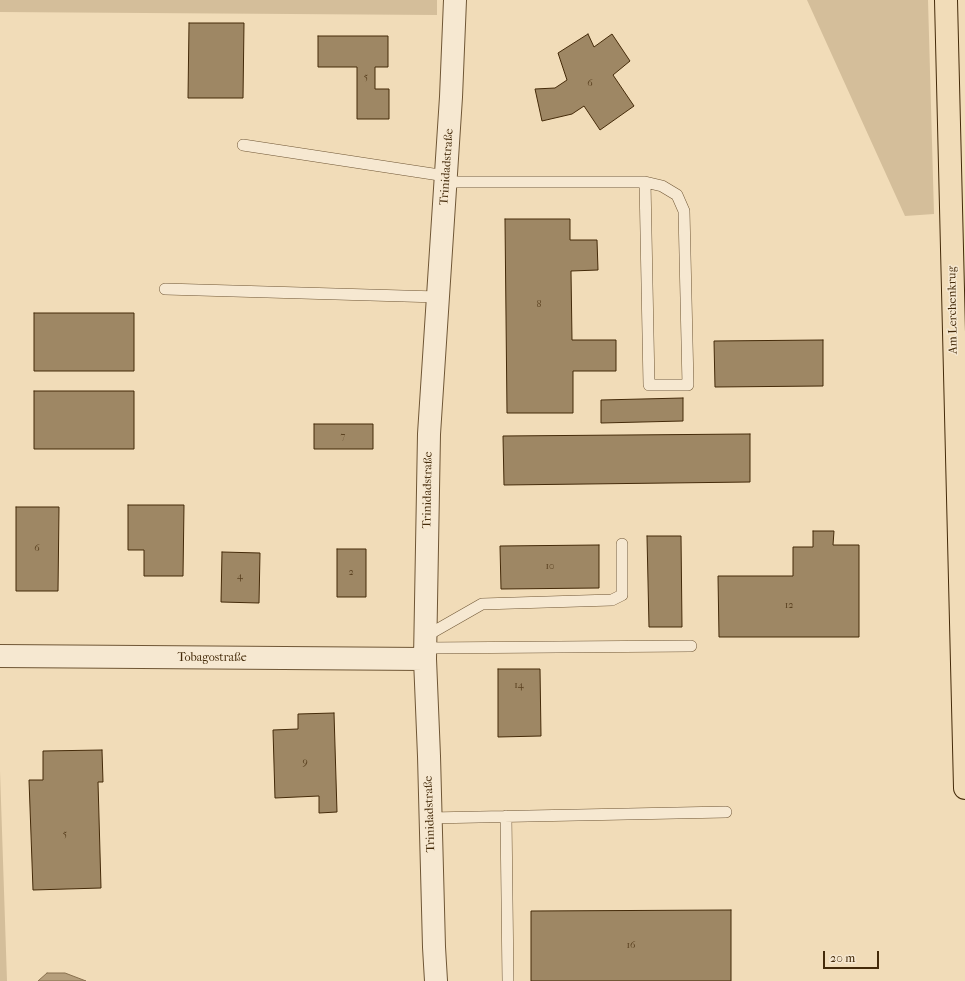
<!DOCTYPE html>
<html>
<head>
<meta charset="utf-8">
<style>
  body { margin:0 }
  #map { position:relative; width:965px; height:981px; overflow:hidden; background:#f1dcb8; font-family:"IM FELL French Canon",serif }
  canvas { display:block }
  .scale { position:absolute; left:823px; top:951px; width:56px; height:18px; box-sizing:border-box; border:2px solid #442a09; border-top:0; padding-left:5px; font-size:12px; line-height:14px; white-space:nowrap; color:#442a09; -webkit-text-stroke:3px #f6e8d1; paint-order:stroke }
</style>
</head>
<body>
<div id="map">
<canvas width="965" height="981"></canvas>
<div class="scale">20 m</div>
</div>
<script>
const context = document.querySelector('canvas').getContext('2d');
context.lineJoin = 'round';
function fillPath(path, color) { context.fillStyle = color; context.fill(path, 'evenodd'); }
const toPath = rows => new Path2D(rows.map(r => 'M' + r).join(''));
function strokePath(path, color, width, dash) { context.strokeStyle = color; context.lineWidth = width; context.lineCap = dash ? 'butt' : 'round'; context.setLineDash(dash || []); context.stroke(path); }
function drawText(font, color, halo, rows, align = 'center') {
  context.font = font + ' "IM FELL French Canon",serif'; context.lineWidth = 3; context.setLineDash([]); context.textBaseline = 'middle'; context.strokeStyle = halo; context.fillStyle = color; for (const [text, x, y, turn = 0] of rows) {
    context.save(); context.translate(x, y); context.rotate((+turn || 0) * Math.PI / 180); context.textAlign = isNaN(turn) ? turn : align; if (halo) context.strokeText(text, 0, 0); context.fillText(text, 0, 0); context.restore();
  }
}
fillPath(toPath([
  [0,0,437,0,437,15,0,12],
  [807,0,928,0,934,214,905,216],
  [0,771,7,981,0,981]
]), '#d4be9a');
const water = toPath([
  [47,973,65,973,86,981,38,981,47,973]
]);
fillPath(water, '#b69f7c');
strokePath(water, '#88704e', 1);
const building = toPath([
  [189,23,244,23,243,98,188,98,189,23],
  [588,34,594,47,612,34,630,61,613,75,634,106,600,130,584,106,572,114,542,121,535,89,555,88,567,80,558,53,588,34],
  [318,36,388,36,388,67,375,67,375,89,389,89,389,119,357,119,357,67,318,67,318,36],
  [505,219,570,219,570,240,597,240,598,270,571,271,572,340,616,340,616,371,573,371,573,413,507,413,505,219],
  [34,313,134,313,134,371,34,371,34,313],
  [823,340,823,386,715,387,714,341,823,340],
  [34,391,134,391,134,449,34,449,34,391],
  [683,398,683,421,601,423,601,400,683,398],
  [314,424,373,424,373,449,314,449,314,424],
  [750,434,750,482,504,485,503,436,750,434],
  [128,505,184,505,183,576,144,576,144,550,128,550,128,505],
  [16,507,59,507,58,591,16,591,16,507],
  [813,531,834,531,833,545,859,545,859,637,719,637,718,576,793,576,793,547,813,547,813,531],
  [647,536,681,536,682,627,649,627,647,536],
  [599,545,599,588,501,589,500,546,599,545],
  [337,549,366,549,366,597,337,597,337,549],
  [222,552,260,553,259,603,221,602,222,552],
  [498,669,540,669,541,736,498,737,498,669],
  [334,713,337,812,319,813,319,796,275,798,273,730,298,729,298,714,334,713],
  [102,750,103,782,98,782,101,888,33,890,29,780,43,780,43,751,102,750],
  [731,910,731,981,531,981,531,911,731,910]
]);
fillPath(building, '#9e8764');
strokePath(building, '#442a09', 1);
const service = toPath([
  [243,145,446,176],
  [446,182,645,182,662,186,677,195,684,211,688,385,649,385,645,182],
  [165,289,438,297],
  [426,636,482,604,612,600,622,595,622,544],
  [425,648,691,646],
  [506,816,508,981],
  [430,818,726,812]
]);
const minor = toPath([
  [0,656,425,659],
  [436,981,434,947,429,756,425,659,429,434,451,97,455,0]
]);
const primary = toPath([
  [946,0,965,788]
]);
strokePath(service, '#6f5635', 12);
strokePath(minor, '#6f5635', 24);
strokePath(primary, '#442a09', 24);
strokePath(service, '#f6e8d1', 11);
strokePath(minor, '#f6e8d1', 22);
strokePath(primary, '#f1dcb8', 22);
drawText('10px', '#5a4120', null, [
  ["5",366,78],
  ["6",590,84],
  ["8",539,305],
  ["7",343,437],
  ["6",37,549],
  ["10",550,567],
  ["2",351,573],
  ["4",240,577],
  ["12",789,606],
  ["14",519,686],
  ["9",305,763],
  ["5",65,835],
  ["16",631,946]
]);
drawText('12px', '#442a09', '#f6e8d1', [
  ["Trinidadstraße",447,167,-86],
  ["Am Lerchenkrug",953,310,-91],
  ["Trinidadstraße",428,490,-89],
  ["Tobagostraße",212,658],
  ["Trinidadstraße",430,814,-92]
]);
</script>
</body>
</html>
